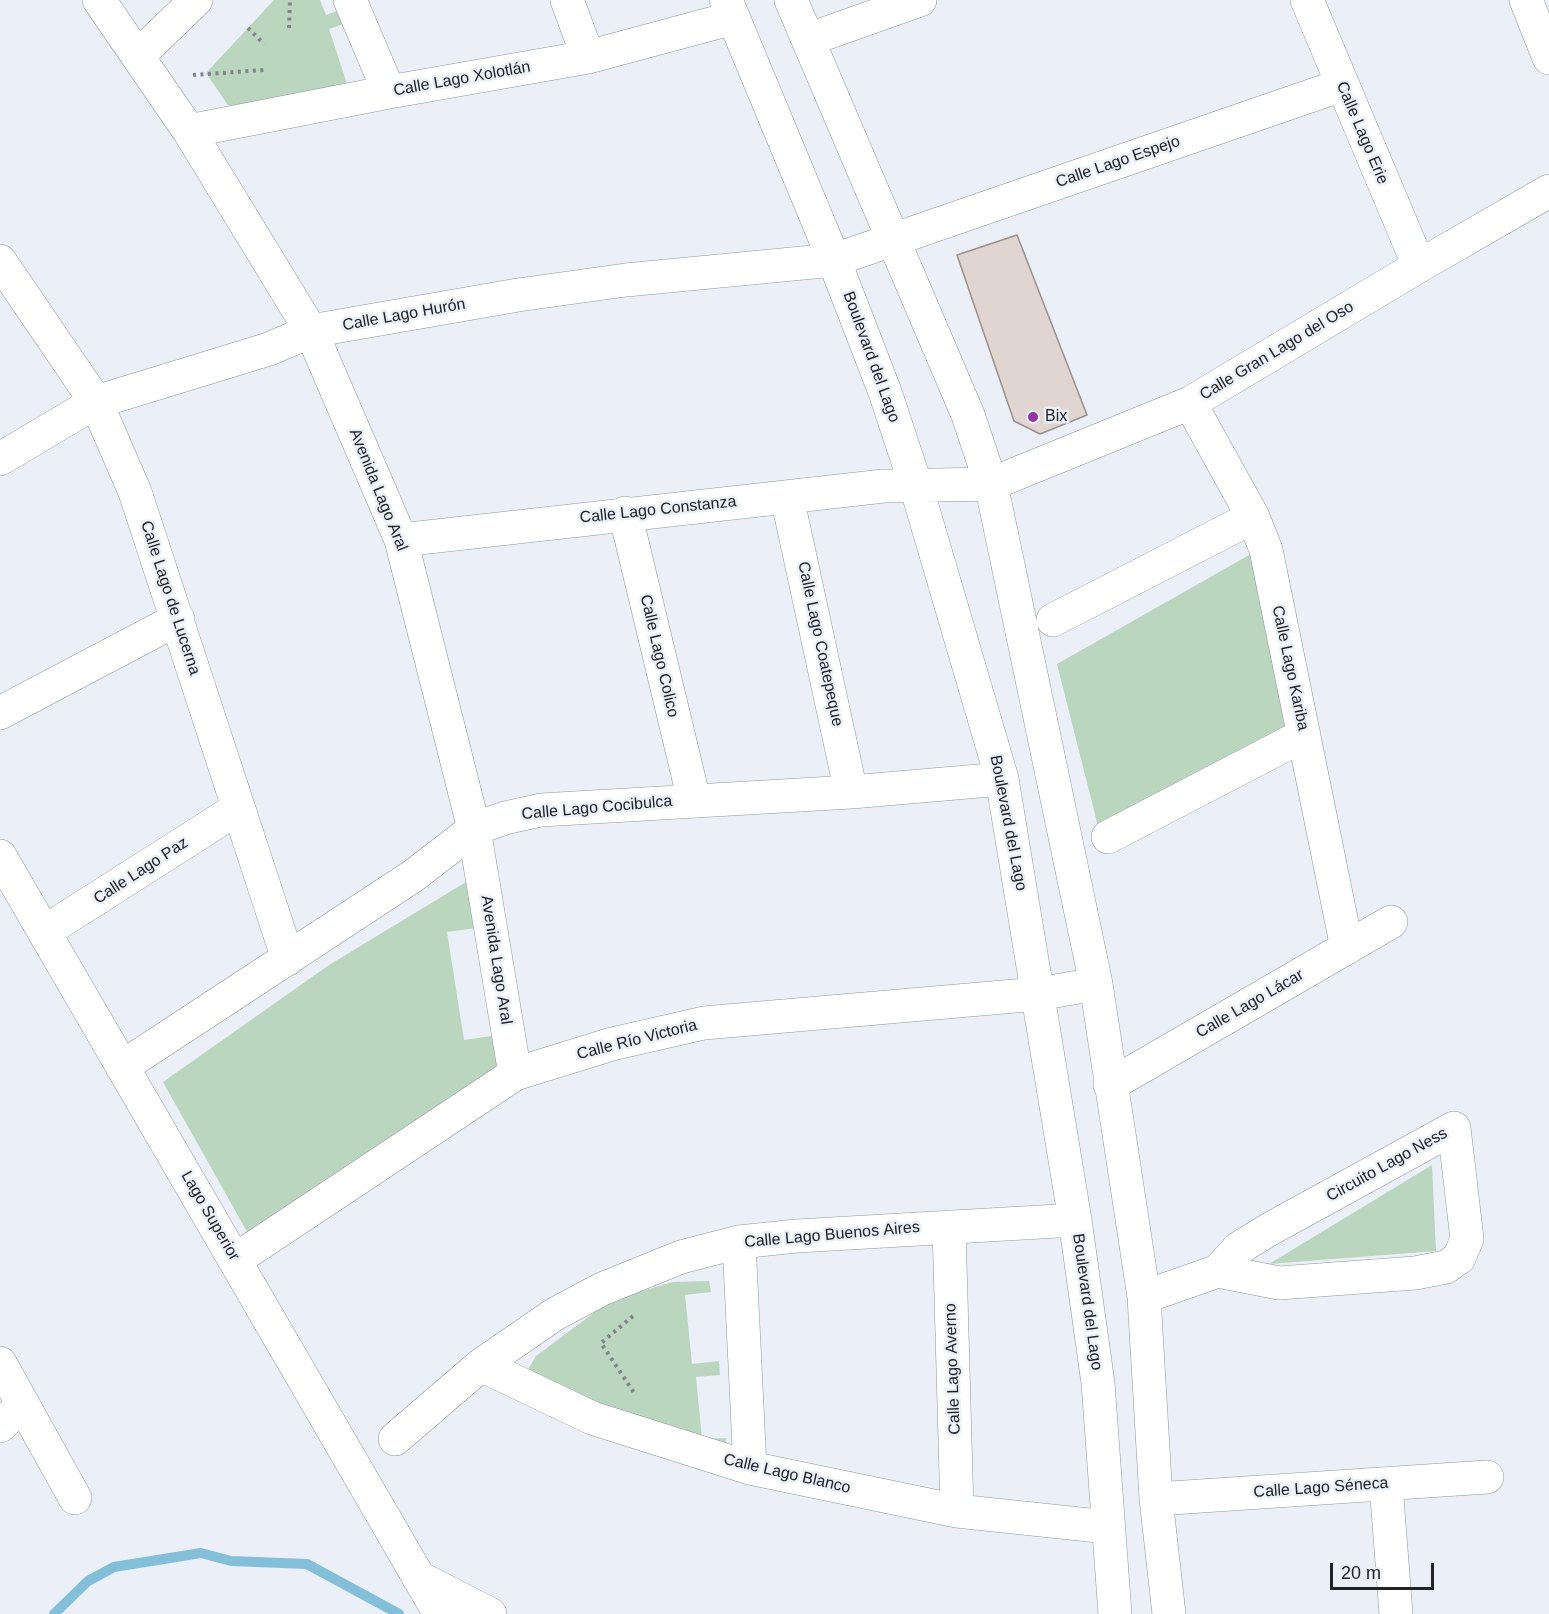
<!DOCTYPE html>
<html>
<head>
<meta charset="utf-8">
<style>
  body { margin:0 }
  #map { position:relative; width:1549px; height:1614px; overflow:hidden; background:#eaeff8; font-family:Helvetica,sans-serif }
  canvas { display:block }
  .scale { position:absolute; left:1330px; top:1563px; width:104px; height:27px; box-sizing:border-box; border:3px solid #202226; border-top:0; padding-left:8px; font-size:18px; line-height:21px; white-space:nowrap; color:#202226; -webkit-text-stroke:4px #eaeff8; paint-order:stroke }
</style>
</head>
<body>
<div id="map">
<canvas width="1549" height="1614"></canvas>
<div class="scale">20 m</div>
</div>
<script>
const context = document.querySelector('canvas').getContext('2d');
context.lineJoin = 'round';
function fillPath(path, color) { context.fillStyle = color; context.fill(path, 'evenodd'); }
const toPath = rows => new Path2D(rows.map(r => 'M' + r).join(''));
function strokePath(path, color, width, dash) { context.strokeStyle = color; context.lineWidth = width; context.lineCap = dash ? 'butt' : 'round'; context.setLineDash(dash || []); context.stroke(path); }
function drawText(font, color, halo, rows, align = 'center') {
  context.font = font + ' Helvetica,sans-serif'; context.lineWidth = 5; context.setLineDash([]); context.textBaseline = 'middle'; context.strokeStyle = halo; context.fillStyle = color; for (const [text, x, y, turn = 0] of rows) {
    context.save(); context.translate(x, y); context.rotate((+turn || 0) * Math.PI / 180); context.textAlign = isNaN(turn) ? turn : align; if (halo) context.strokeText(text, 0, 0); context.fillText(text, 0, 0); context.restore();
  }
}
fillPath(toPath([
  [274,0,320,0,326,15,354,5,358,19,329,29,350,93,238,120,206,73],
  [1258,550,1296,729,1103,846,1057,664],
  [471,879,483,927,447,932,464,1040,499,1035,500,1072,255,1246,163,1082,329,965],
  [1432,1165,1436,1251,1269,1264],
  [709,1281,711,1292,685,1295,692,1364,719,1361,720,1375,696,1377,702,1439,726,1438,725,1450,665,1437,527,1371,536,1356,611,1300,673,1282]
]), '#bbd6be');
strokePath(toPath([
  [54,1614,88,1581,114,1567,201,1553,231,1561,307,1564,399,1614]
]), '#84bfda', 10);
const building = toPath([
  [1017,235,1087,415,1040,434,1014,421,957,255,1017,235]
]);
fillPath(building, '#e0d5d0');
strokePath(building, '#9b918c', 1.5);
const minor = toPath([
  [99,0,189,131,311,331,401,540,474,829,515,1074],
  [350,0,389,92],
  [567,0,588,57],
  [726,0,834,260,885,392,916,486,1002,779,1075,1220,1098,1383,1115,1614],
  [791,0,968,415,991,484,1096,984,1144,1297,1156,1499,1169,1614],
  [1307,0,1419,266],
  [1526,0,1549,58],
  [810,39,920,0],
  [139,55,196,0],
  [189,131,389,92,588,57,733,18],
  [0,261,96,402,135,492,288,959],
  [1190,403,1253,517,1266,550,1347,948],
  [0,459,96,402,269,349,311,331,518,295,626,280,834,260,1342,85],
  [787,497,851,792],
  [625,513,694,800],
  [401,540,884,486,991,484,1190,403,1419,266,1549,191],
  [1053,620,1253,517],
  [0,713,178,619],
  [1108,837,1304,735],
  [0,856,440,1614],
  [44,932,237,809],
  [122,1067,413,876,474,829,505,818,541,810,851,792,1002,779],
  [1110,1085,1391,922],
  [949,1227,957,1511],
  [739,1242,750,1468],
  [235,1260,515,1074,612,1044,704,1023,1038,994,1096,984],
  [1144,1297,1218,1271,1239,1248,1270,1229,1454,1128,1467,1239,1459,1258,1446,1267,1415,1273,1279,1283,1218,1271],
  [0,1363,75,1498],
  [481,1365,592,1418,750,1468,957,1511,1108,1527],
  [0,1426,23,1404],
  [395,1439,481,1365,555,1314,602,1289,681,1257,739,1242,797,1236,1075,1220],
  [1386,1484,1396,1614],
  [1156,1499,1487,1477],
  [418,1577,490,1614]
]);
strokePath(minor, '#90949d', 34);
strokePath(toPath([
  [248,28,264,44],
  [289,28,290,0],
  [193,75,264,70],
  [633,1316,601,1343,635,1394]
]), '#82858c', 4, [3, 4.5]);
strokePath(minor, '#fff', 33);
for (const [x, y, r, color] of [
  [1033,417,6,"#9137a3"]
]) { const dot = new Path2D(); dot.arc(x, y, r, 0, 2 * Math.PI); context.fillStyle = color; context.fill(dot); strokePath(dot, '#eaeff8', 2); }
drawText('16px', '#202226', '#eaeff8', [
  ["Calle Lago Xolotlán",462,79,-10],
  ["Calle Lago Erie",1362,133,67],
  ["Calle Lago Espejo",1118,162,-19],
  ["Calle Lago Hurón",404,315,-10],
  ["Calle Gran Lago del Oso",1277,351,-31],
  ["Boulevard del Lago",871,357,70],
  ["Avenida Lago Aral",378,490,68],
  ["Calle Lago Constanza",658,510,-6],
  ["Calle Lago de Lucerna",170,598,72],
  ["Calle Lago Coatepeque",820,644,78],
  ["Calle Lago Colico",659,656,77],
  ["Calle Lago Kariba",1290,668,78],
  ["Calle Lago Cocibulca",597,808,-5],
  ["Boulevard del Lago",1008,823,79],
  ["Calle Lago Paz",141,871,-33],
  ["Avenida Lago Aral",496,960,81],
  ["Calle Lago Lácar",1250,1004,-30],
  ["Calle Río Victoria",637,1040,-14],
  ["Circuito Lago Ness",1387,1165,-29],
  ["Lago Superior",210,1216,60],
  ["Calle Lago Buenos Aires",832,1235,-5],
  ["Boulevard del Lago",1087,1302,82],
  ["Calle Lago Averno",953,1369,-92],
  ["Calle Lago Blanco",787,1474,13],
  ["Calle Lago Séneca",1321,1488,-4]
]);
drawText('16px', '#202226', '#eaeff8', [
  ["Bix",1045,417]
], 'left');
</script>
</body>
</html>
